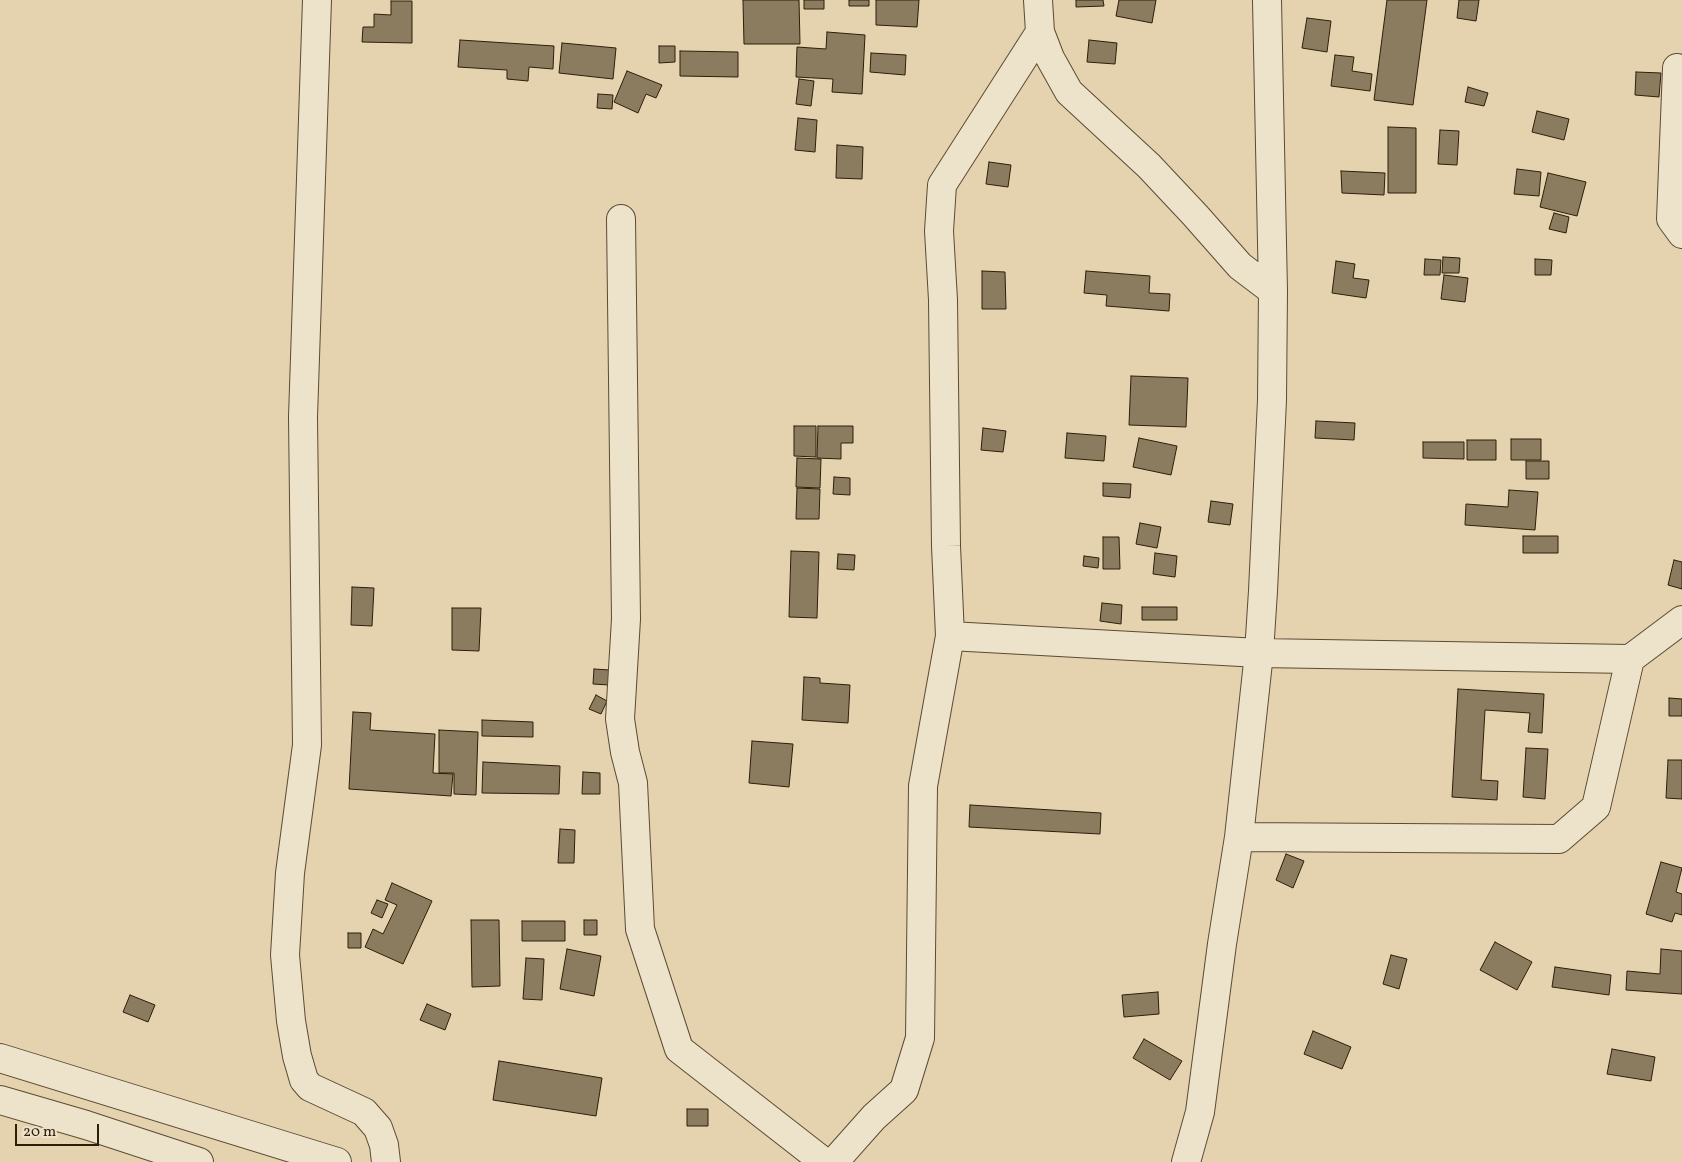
<!DOCTYPE html>
<html>
<head>
<meta charset="utf-8">
<style>
  body { margin:0 }
  #map { position:relative; width:1682px; height:1162px; overflow:hidden; background:#e4d3ae; font-family:Vollkorn,serif }
  canvas { display:block }
  .scale { position:absolute; left:15px; top:1124px; width:84px; height:22px; box-sizing:border-box; border:2px solid #2d1e0a; border-top:0; padding-left:6px; font-size:15px; line-height:18px; white-space:nowrap; color:#2d1e0a; -webkit-text-stroke:4px #ede2ca; paint-order:stroke }
</style>
</head>
<body>
<div id="map">
<canvas width="1682" height="1162"></canvas>
<div class="scale">20 m</div>
</div>
<script>
const context = document.querySelector('canvas').getContext('2d');
context.lineJoin = 'round';
function fillPath(path, color) { context.fillStyle = color; context.fill(path, 'evenodd'); }
const toPath = rows => new Path2D(rows.map(r => 'M' + r).join(''));
function strokePath(path, color, width, dash) { context.strokeStyle = color; context.lineWidth = width; context.lineCap = dash ? 'butt' : 'round'; context.setLineDash(dash || []); context.stroke(path); }
const building = toPath([
  [743,0,799,0,800,44,744,44,743,0],
  [804,0,824,0,824,9,804,9,804,0],
  [849,0,869,0,869,6,849,6,849,0],
  [876,0,919,0,917,27,876,25,876,0],
  [1076,0,1103,0,1104,6,1076,7,1076,0],
  [1119,0,1156,0,1152,23,1116,16,1119,0],
  [1387,0,1427,0,1413,105,1374,100,1387,0],
  [1459,0,1479,0,1476,21,1457,18,1459,0],
  [391,1,412,1,412,43,362,42,363,27,374,27,374,14,391,15,391,1],
  [1307,18,1331,21,1327,52,1302,48,1307,18],
  [827,32,865,35,862,94,832,92,833,79,796,77,797,47,826,49,827,32],
  [460,40,554,46,553,69,529,67,528,81,507,79,507,70,458,67,460,40],
  [1089,40,1117,43,1115,64,1087,62,1089,40],
  [562,43,616,48,613,79,559,73,562,43],
  [659,46,675,46,675,62,659,63,659,46],
  [680,51,738,52,738,77,680,76,680,51],
  [871,53,906,55,905,75,870,72,871,53],
  [1335,55,1354,57,1352,71,1372,74,1370,91,1331,86,1335,55],
  [627,71,662,85,656,98,646,94,638,113,614,102,627,71],
  [1636,72,1661,73,1659,97,1635,95,1636,72],
  [799,79,814,81,811,106,796,104,799,79],
  [1468,87,1488,93,1484,106,1465,102,1468,87],
  [598,94,613,95,612,109,597,108,598,94],
  [1537,111,1569,119,1564,140,1532,132,1537,111],
  [798,118,817,120,815,152,795,150,798,118],
  [1388,127,1416,128,1416,193,1388,193,1388,127],
  [1440,130,1459,131,1457,165,1438,164,1440,130],
  [837,145,863,147,862,179,836,178,837,145],
  [989,162,1011,165,1008,187,986,184,989,162],
  [1517,169,1541,172,1539,196,1514,194,1517,169],
  [1341,171,1385,173,1384,195,1342,193,1341,171],
  [1548,173,1586,182,1577,216,1540,207,1548,173],
  [1554,213,1569,217,1566,233,1549,229,1554,213],
  [1443,257,1460,258,1459,273,1442,273,1443,257],
  [1425,259,1441,260,1440,275,1424,275,1425,259],
  [1535,259,1552,260,1551,275,1535,275,1535,259],
  [1336,261,1355,264,1353,278,1369,280,1366,298,1332,293,1336,261],
  [982,271,1005,272,1006,309,982,309,982,271],
  [1086,271,1150,276,1149,293,1170,294,1169,311,1106,306,1107,295,1084,293,1086,271],
  [1444,275,1468,278,1465,302,1441,299,1444,275],
  [1131,376,1188,378,1186,427,1129,425,1131,376],
  [1316,421,1355,423,1354,440,1315,438,1316,421],
  [794,426,816,426,816,457,794,456,794,426],
  [818,426,853,426,853,443,841,443,841,459,817,458,818,426],
  [983,428,1006,431,1003,452,981,450,983,428],
  [1067,433,1106,436,1104,461,1065,458,1067,433],
  [1139,438,1177,446,1171,475,1133,467,1139,438],
  [1511,439,1541,439,1541,460,1511,460,1511,439],
  [1467,440,1496,440,1496,460,1467,460,1467,440],
  [1423,442,1464,442,1464,459,1423,458,1423,442],
  [797,458,821,459,820,488,796,487,797,458],
  [1526,461,1549,461,1549,479,1526,479,1526,461],
  [834,477,850,478,850,495,833,494,834,477],
  [1103,483,1131,484,1130,498,1103,496,1103,483],
  [797,488,820,489,819,519,796,519,797,488],
  [1509,490,1538,492,1535,530,1465,525,1466,504,1508,507,1509,490],
  [1211,501,1233,504,1230,525,1208,522,1211,501],
  [1140,523,1161,527,1157,548,1136,544,1140,523],
  [1523,536,1558,536,1558,553,1523,553,1523,536],
  [1103,537,1119,537,1120,569,1103,569,1103,537],
  [791,551,819,552,817,618,789,617,791,551],
  [1155,553,1177,556,1175,577,1153,574,1155,553],
  [838,554,855,555,854,570,837,569,838,554],
  [1084,556,1099,558,1098,568,1083,566,1084,556],
  [1674,560,1682,562,1682,589,1668,585,1674,560],
  [352,587,374,588,372,626,351,625,352,587],
  [1102,603,1122,605,1121,624,1100,621,1102,603],
  [1142,607,1177,607,1177,620,1142,620,1142,607],
  [452,608,481,608,479,651,452,650,452,608],
  [594,669,610,670,609,685,593,684,594,669],
  [804,677,820,678,820,683,850,685,848,723,802,720,804,677],
  [1458,689,1544,694,1542,733,1528,732,1530,713,1485,710,1481,780,1498,781,1497,800,1452,797,1458,689],
  [596,695,607,701,601,714,589,709,596,695],
  [1669,698,1682,699,1682,716,1669,716,1669,698],
  [353,712,371,713,370,730,435,734,433,773,453,774,451,796,349,789,353,712],
  [482,720,533,722,533,737,482,736,482,720],
  [439,730,478,732,476,795,454,794,454,773,439,773,439,730],
  [752,741,793,744,789,787,749,783,752,741],
  [1526,748,1548,749,1545,799,1523,797,1526,748],
  [1668,760,1682,760,1682,799,1666,798,1668,760],
  [483,762,560,766,559,794,482,793,483,762],
  [583,772,600,773,600,794,582,794,583,772],
  [970,805,1101,813,1100,834,969,827,970,805],
  [560,829,575,830,574,863,558,863,560,829],
  [1286,854,1304,861,1293,888,1276,880,1286,854],
  [1661,862,1682,868,1676,892,1682,894,1682,915,1675,913,1672,922,1646,914,1661,862],
  [392,883,432,901,403,964,365,947,373,929,383,934,397,905,385,900,392,883],
  [377,900,388,904,382,918,371,913,377,900],
  [471,920,499,920,500,986,472,987,471,920],
  [584,920,597,920,597,935,584,935,584,920],
  [522,921,565,921,565,941,522,941,522,921],
  [348,933,361,933,361,948,348,948,348,933],
  [1495,942,1532,962,1517,990,1480,970,1495,942],
  [567,949,601,956,594,996,560,989,567,949],
  [1661,949,1682,951,1682,994,1626,990,1627,971,1660,974,1661,949],
  [1391,955,1407,959,1399,989,1383,984,1391,955],
  [526,958,544,959,542,1000,523,999,526,958],
  [1555,967,1611,975,1609,995,1552,987,1555,967],
  [1158,992,1159,1014,1124,1017,1122,995,1158,992],
  [130,995,155,1005,148,1022,123,1012,130,995],
  [427,1004,451,1014,445,1030,420,1020,427,1004],
  [1313,1031,1351,1047,1342,1069,1304,1054,1313,1031],
  [1144,1039,1182,1061,1170,1080,1133,1058,1144,1039],
  [1612,1049,1655,1057,1651,1081,1607,1074,1612,1049],
  [499,1061,602,1078,596,1116,493,1100,499,1061],
  [687,1109,708,1109,708,1126,687,1126,687,1109]
]);
fillPath(building, '#8c7c5f');
strokePath(building, '#2d1e0a', 1);
const minor = toPath([
  [317,0,303,417,307,745,290,873,285,955,291,1021,297,1056,304,1080,310,1087,364,1112,378,1128,384,1145,386,1162],
  [1038,0,1040,32,1050,58,1069,92,1149,166,1195,215,1240,266,1273,291],
  [1677,68,1671,219,1682,234],
  [621,219,626,619,620,719,625,752,633,783,640,929,679,1049,824,1162],
  [950,636,1259,653,1630,659],
  [1239,837,1559,839,1596,807,1630,659,1682,620],
  [0,1058,337,1162],
  [0,1100,86,1125,199,1162],
  [834,1162,874,1117,904,1090,920,1038,923,786,950,636,946,546,943,300,939,231,942,185,1040,32],
  [1186,1162,1200,1112,1222,944,1239,837,1259,653,1263,591,1272,400,1273,291,1267,0]
]);
strokePath(minor, '#5b4b33', 30);
strokePath(minor, '#ede2ca', 28);
</script>
</body>
</html>
